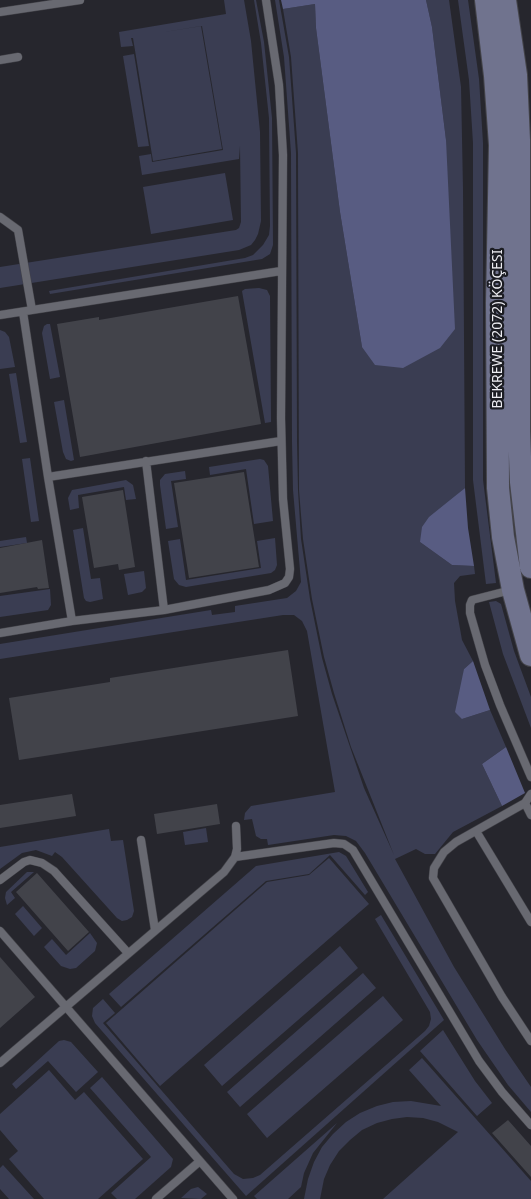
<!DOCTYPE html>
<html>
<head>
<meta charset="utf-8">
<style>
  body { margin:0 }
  canvas { display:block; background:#26262d }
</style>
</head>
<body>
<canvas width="531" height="1199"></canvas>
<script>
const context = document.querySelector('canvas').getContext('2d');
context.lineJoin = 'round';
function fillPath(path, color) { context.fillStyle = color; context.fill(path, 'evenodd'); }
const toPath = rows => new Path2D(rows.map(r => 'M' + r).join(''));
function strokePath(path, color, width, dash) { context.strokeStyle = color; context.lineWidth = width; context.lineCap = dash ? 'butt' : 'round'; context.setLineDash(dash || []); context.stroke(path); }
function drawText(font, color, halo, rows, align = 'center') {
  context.font = font + ' "Noto Sans",sans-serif'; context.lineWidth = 4.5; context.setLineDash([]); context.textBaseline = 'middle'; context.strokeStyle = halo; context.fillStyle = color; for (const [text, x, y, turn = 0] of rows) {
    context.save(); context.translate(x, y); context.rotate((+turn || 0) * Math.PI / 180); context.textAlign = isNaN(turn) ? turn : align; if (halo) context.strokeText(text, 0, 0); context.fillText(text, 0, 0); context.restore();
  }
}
fillPath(toPath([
  [224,0,244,0,251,41,260,132,261,221,258,234,255,240,251,245,239,250,0,288,0,267,236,230,239,228,241,222,240,146,239,159,142,175,139,156,151,154,152,162,223,150,202,26,158,33,201,26,222,149,153,161,133,38,131,38,133,46,121,47,119,32,226,14],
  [254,0,256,0,264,42,272,118,273,245,270,254,262,259,50,294,49,291,245,258,253,255,263,245,269,235,270,226,269,118,261,43],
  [275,0,279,0,289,57,296,153,297,442,298,490,301,539,310,599,322,658,332,694,364,788,394,855,351,747,334,693,324,657,312,599,303,539,299,490,298,153,291,57,283,9,315,4,316,28,340,212,362,347,446,140,432,27,426,0,449,0,461,87,463,190,465,488,449,502,420,542,452,565,474,566,475,574,460,576,454,583,455,601,462,640,473,661,464,669,462,719,490,710,506,747,482,764,502,806,453,832,435,854,425,854,416,849,395,859,454,967,505,1049,531,1087,531,1112,508,1085,477,1040,365,853,356,841,346,836,334,835,268,845,267,839,261,839,256,836,252,819,244,820,245,813,251,806,335,792,307,631,302,621,294,615,283,615,0,659,0,644,211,610,212,615,235,612,235,606,287,598,296,591,301,582,293,490,292,442,291,153,284,57],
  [458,0,468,0,479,79,483,143,483,480,496,583,486,584,473,480,473,143,469,80],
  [134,54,149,146,138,147,123,56],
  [225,173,233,220,151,234,143,187],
  [259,288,267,290,270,296,271,422,265,423,242,291,245,289],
  [47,324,50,324,60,377,50,379,42,333,44,326],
  [0,330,5,332,9,337,15,367,0,369],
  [16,373,27,442,20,443,9,374],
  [64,400,74,460,71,461,66,459,63,452,54,402],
  [30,458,39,521,31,522,22,459],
  [260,459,264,460,268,466,273,521,254,524,246,469,210,475,209,467],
  [185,471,186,479,171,481,178,527,166,529,160,485,160,480,165,474],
  [126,480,133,485,136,499,126,500,124,487,78,495,79,508,70,510,68,498,72,490],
  [83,528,91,579,100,578,103,599,90,602,86,601,84,598,73,530],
  [26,537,27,543,0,547,0,541],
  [275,538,277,565,275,570,271,573,186,587,179,585,174,579,168,541,180,539,186,580,261,568,257,541],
  [144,571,146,588,142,592,128,595,124,574],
  [50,589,51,605,48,610,0,617,0,596],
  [496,601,501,604,514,651,531,697,531,728,503,654,489,602],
  [206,828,208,842,185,845,183,832],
  [109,829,111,841,123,840,134,911,132,917,127,920,122,921,117,918,62,857,55,852,52,856,36,850,22,853,0,869,0,847],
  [339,852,346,856,368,892,365,895,330,855,309,874,266,881,121,1007,109,994,256,866],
  [329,858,369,904,160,1086,106,1023,267,882,309,875],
  [27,872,34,872,11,892,15,898,7,905,5,898,6,892],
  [23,906,42,928,34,936,15,914],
  [381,915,444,1020,246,1196,95,1023,92,1016,93,1008,103,999,115,1013,103,1023,234,1174,243,1179,253,1178,260,1175,425,1031,429,1026,431,1019,430,1012,375,919],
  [90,933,97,943,95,951,76,968,70,969,61,966,44,947,52,939,66,955],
  [340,946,358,968,222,1086,204,1065],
  [363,973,376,988,240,1107,227,1092],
  [383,996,403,1020,267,1138,247,1114],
  [443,1030,475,1081,492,1103,477,1116,420,1051],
  [64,1040,71,1042,98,1072,76,1092,48,1061,16,1089,12,1084,59,1041],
  [422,1058,531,1181,531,1199,383,1199,458,1132,438,1122,423,1118,407,1117,392,1119,377,1123,362,1130,350,1140,339,1151,330,1165,324,1179,320,1199,304,1199,308,1179,314,1162,322,1147,333,1134,346,1122,360,1113,377,1106,393,1102,411,1101,441,1106,409,1070],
  [49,1070,75,1100,84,1092,143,1159,98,1199,44,1199,9,1159,18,1151,0,1130,0,1114],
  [102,1077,173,1159,171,1167,135,1199,117,1199,111,1193,151,1157,90,1088],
  [337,1123,313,1153,304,1173,301,1187,288,1199,257,1199,254,1196],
  [3,1165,34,1199,9,1199,0,1189,0,1168],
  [198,1187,207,1194,201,1199,181,1198,191,1189]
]), '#3a3d52');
fillPath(toPath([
  [281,0,426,0,432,27,446,140,455,329,440,348,403,368,375,365,362,347,340,212,316,28,315,4,283,9],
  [465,488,468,528,474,566,452,565,420,542,422,527,429,517],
  [473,661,490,710,462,719,455,712,464,669],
  [506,747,525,793,502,806,482,764]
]), '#585c82');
fillPath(toPath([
  [238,296,261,424,80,457,57,324,99,317,99,320],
  [244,472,259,567,189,578,174,483],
  [123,490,135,567,119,570,118,564,94,568,82,497],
  [42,540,49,588,38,589,37,587,0,593,0,548],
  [288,650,298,716,19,760,9,698,110,682,110,678],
  [72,794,76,816,0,828,0,805],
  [217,804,220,824,157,834,154,814],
  [37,873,89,932,68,951,16,892],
  [0,957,35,997,0,1028],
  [508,1120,531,1146,531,1177,492,1133]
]), '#42434a');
const service = toPath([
  [0,12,80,0],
  [0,60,18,57],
  [0,217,18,230,32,310],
  [23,312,48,477,72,621],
  [0,315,281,271],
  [146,461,164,610],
  [48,477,281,441],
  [511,590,472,600,470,605,470,613,485,665,500,705,531,777],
  [0,633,72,621,164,610,269,590,285,583,289,577,290,569,283,499,281,418,283,155,279,85,266,0],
  [531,794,525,803,456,842,444,852,434,868,433,878,502,997,531,1041],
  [525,803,531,815],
  [476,831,531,922],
  [141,840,155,930],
  [235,857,334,843,344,844,353,850,479,1061,502,1092,531,1125],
  [0,880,24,862,30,860,42,863,54,871,128,953],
  [0,931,233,1199],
  [0,1063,224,872,235,857,237,849,236,826],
  [156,1199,200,1161]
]);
const secondary = toPath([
  [486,0,495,76,500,145,497,303,498,488,503,537,513,590,531,655],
  [505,0,516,75,519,140,519,431,521,482,531,567]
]);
strokePath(service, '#44444a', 9);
strokePath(secondary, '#44444a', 24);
strokePath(service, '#686971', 8);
strokePath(secondary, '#70738e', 22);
drawText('14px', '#ededf2', '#1c1d23', [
  ["BEKREWE (2072) KÖÇESI",498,329,-90]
]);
</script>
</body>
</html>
